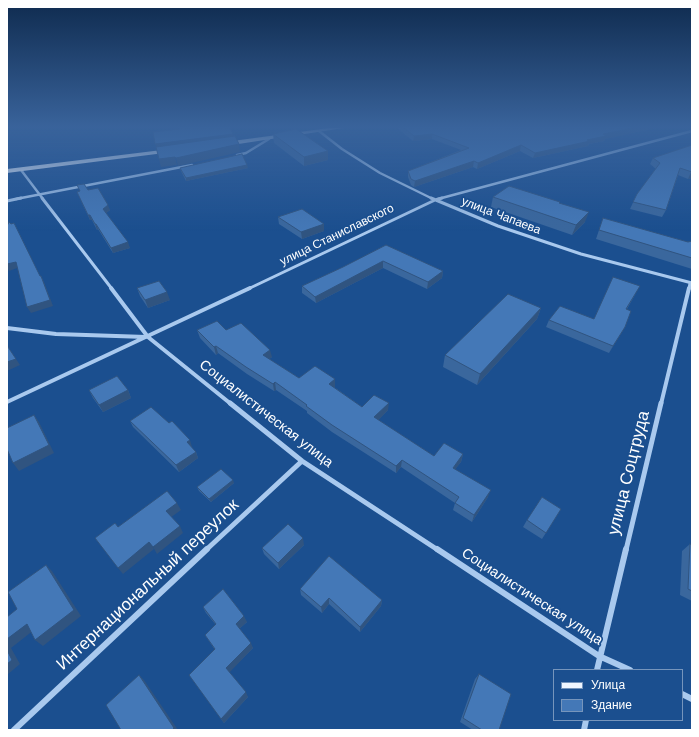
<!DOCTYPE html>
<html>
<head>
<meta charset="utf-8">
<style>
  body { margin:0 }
  #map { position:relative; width:699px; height:737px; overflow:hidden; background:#1b4f8f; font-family:Arial,sans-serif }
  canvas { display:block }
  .frame { position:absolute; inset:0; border:8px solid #fff; pointer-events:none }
  .legend { position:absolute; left:553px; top:669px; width:130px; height:52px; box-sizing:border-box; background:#1b4f8f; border:1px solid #7695bc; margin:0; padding:5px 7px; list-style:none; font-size:12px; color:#fff }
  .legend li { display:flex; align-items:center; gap:8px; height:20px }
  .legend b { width:20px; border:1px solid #7695bc }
</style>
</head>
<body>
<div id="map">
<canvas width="699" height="737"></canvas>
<div class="frame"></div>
<ul class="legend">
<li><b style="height:5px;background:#f0f6ff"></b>Улица</li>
<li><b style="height:11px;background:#4478b7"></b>Здание</li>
</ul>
</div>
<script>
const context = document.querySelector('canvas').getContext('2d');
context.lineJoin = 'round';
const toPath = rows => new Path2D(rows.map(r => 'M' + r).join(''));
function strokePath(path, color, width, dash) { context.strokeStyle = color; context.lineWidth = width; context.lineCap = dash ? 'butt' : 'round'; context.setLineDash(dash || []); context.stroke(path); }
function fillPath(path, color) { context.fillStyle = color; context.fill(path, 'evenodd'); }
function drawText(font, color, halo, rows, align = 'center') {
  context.font = font + ' Arial,sans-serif'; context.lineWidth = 3.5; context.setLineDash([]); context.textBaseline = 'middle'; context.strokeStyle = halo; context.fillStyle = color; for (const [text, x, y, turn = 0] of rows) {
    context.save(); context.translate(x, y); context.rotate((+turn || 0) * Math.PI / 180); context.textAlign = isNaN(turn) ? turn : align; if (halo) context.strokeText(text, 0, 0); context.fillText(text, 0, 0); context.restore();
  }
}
strokePath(toPath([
  [319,131,342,149,380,173,433,199],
  [237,155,246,153,269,139],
  [21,170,43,199],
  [16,199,192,165],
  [438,199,692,131]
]), '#a9c9ee', 2.5);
strokePath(toPath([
  [42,198,112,289],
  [431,198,498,226,581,254,692,283],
  [7,201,21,198],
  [248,289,435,200,442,198],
  [689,289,690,283]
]), '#a9c9ee', 3);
strokePath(toPath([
  [111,288,148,337,231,404],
  [7,328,56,334,146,337],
  [7,402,250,288],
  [661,404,689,288]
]), '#a9c9ee', 4);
strokePath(toPath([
  [230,403,302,461,438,550],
  [206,550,302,461],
  [626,550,661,403]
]), '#a9c9ee', 5);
strokePath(toPath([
  [437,549,599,656,630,670],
  [597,670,626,549],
  [682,694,692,699],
  [14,730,207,549],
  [584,730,586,720]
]), '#a9c9ee', 6);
fillPath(toPath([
  [329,128,344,128,225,146,222,144,225,142,329,128],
  [170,149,172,150,172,152,7,173,7,169,170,149]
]), '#f0f6ff');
fillPath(toPath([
  [397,128,656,128,605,139,604,141,589,144,588,146,533,158,520,151,477,169,473,167,414,187,411,185,408,177,408,171,461,150,432,139,413,141],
  [273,134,328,151,328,160,304,166,274,143],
  [692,145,692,178,688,179,678,175,666,210,662,217,630,209,637,194,656,169,650,164,653,158],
  [180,168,248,168,186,181,181,171],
  [88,190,110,210,106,213,130,248,113,253,98,229,97,230,92,220,90,220,77,192],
  [493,197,559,203,585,222,572,235,491,207],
  [278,217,324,231,302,239,279,224],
  [603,218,688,242,692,241,692,269,596,239],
  [386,245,443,271,442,278,427,289,383,268,316,303,302,293,302,286,343,267],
  [137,288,170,300,148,308,140,296],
  [636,293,627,309,625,327,609,353,546,327,549,320,594,319],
  [541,308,537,319,477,385,443,367,445,355],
  [197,330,226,330,272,357,269,359,299,378,335,387,334,387,362,407,388,410,378,420,434,456,463,454,461,462,455,469,488,497,472,522,453,510,455,503,401,467,396,473,332,432,307,413,307,411,276,390,274,391,247,374,218,353,216,355,200,338],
  [89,390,128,390,131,398,103,412,93,398],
  [130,421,192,447,191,447,196,452,198,458,179,472,133,427],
  [234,483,211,502,199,491,197,487],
  [561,509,542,539,523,527,527,520],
  [690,544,692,545,692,601,680,595,682,551],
  [304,545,279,569,264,554,262,548],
  [300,589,382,600,381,606,360,632,329,604,322,613,301,595],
  [203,607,247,622,239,629,253,648,229,672,248,697,224,723,221,719,215,650,205,635,216,625,206,613],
  [479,674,499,730,473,730,460,722,475,679]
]), '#3a679d');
fillPath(toPath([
  [633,128,656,128,605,139,604,141,589,144,588,146,533,158,535,153,587,140,603,134],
  [233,134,234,139,157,148,155,144],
  [432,134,432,139,413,141,414,136],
  [239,144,240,152,178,166,176,158],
  [521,145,520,151,477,169,478,163],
  [328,151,328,160,304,166,304,157],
  [175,157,177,165,161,167,159,159],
  [474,161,473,167,414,187,415,181],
  [247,165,248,168,186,181,186,178],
  [691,172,692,172,692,178,688,179],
  [108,205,110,210,105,214,103,209],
  [589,212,585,222,572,235,576,225],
  [88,215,90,215,92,220,90,220],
  [95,224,96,224,98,229,97,230],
  [324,224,324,231,302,239,301,232],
  [128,242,130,248,113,253,111,248],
  [383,261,383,268,316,303,315,297],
  [16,262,20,267,9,271,7,267,7,264],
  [443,271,442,278,427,289,428,282],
  [41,276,44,282,53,306,31,313,27,307],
  [167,292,170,300,148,308,145,300],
  [541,308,537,319,477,385,480,374],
  [625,327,621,334,609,353,613,346],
  [216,346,218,353,216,355,214,347],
  [270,350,272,357,264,363,263,355],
  [16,359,20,365,7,371,7,362],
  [335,379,335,387,330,391,329,384],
  [275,382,276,390,274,391,273,384],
  [128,390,131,398,103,412,99,405],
  [389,403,388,410,374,425,374,417],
  [34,415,39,422,54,453,19,471,13,463],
  [190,440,192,447,189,448,187,442],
  [196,452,198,458,179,472,176,465],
  [463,454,461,462,451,475,453,468],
  [402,460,401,467,396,473,396,466],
  [233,480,234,483,211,502,209,499],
  [491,490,488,497,472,522,474,515],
  [177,503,181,510,170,518,166,511],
  [180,526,183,533,157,554,153,547],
  [303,538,304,545,279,569,278,563],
  [149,542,154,549,123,574,118,568],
  [46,565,52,571,81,616,43,646,35,640],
  [329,598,329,604,322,613,321,607],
  [382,600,381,606,360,632,360,627],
  [244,616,247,622,238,630,236,624],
  [27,624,34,630,11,648,20,664,7,675,7,639],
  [251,643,253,648,229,673,226,668],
  [139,675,144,680,178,730,172,730],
  [246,692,248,697,224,723,221,719]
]), '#305480');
const building = toPath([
  [179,128,230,128,233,134,155,144,153,132,180,129,179,128],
  [404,128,633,128,603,134,606,136,587,140,590,141,535,153,521,145,478,163,474,161,415,181,411,179,408,171,469,148,432,134,414,136,404,128],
  [296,129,328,151,304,157,273,134,296,129],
  [235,136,239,144,176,158,175,157,159,159,156,147,235,136],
  [692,145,692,172,680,168,666,210,633,202,637,194,660,163,653,158,692,145],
  [242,154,247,165,186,178,180,168,202,163,242,154],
  [84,184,88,190,98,188,108,205,103,209,128,242,111,248,96,224,95,224,90,215,88,215,77,192,80,191,77,185,84,184],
  [509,186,560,202,559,203,589,212,576,225,493,197,509,186],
  [302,209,324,224,301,232,278,217,302,209],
  [603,218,688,242,692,241,692,258,599,230,603,218],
  [9,222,11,224,14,223,40,276,41,276,50,300,27,307,16,262,7,264,7,226,9,222],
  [386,245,443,271,428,282,383,261,315,297,302,286,343,267,386,245],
  [613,277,640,286,626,309,631,311,625,327,613,346,549,320,560,306,594,319,613,277],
  [159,281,167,292,145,300,137,288,159,281],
  [508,294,541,308,480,374,445,355,508,294],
  [217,321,226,330,241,323,270,350,263,355,299,378,315,366,335,379,329,384,362,407,374,395,389,403,374,417,434,456,444,443,463,454,453,468,491,490,474,515,455,503,459,497,402,460,396,466,332,425,306,406,307,405,275,382,273,384,246,367,216,346,214,347,197,330,217,321],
  [8,347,16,359,7,362,7,348,8,347],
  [117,376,128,390,99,405,89,390,117,376],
  [151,407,169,423,172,421,190,440,187,442,196,452,176,465,130,421,151,407],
  [34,415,49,445,13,463,7,449,7,428,34,415],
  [221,469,233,480,209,499,197,487,221,469],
  [167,491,177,503,166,511,180,526,153,547,149,542,118,568,95,538,115,523,118,527,167,491],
  [542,497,561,509,546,533,527,520,542,497],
  [288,524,303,538,278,563,262,548,288,524],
  [690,544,692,545,692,591,688,589,690,544],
  [329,556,382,600,360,627,329,598,321,607,300,589,329,556],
  [46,565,74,610,35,640,27,624,7,639,7,617,17,609,8,592,46,565],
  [223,589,244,616,236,624,251,643,226,668,246,692,221,719,189,675,215,649,205,635,216,624,203,607,223,589],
  [7,650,12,660,7,664,7,650],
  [479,674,511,694,499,730,482,730,463,718,479,674],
  [139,675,174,728,172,730,121,730,106,705,139,675]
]);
fillPath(building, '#4478b7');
strokePath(building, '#305480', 1);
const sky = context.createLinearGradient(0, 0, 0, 231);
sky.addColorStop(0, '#0f2b4f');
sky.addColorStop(0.55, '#39639b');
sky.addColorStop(1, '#39639b00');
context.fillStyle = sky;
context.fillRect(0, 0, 699, 231);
drawText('12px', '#fff', '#1b4f8f', [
  ["улица Чапаева",501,216,21],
  ["улица Станиславского",337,235,-26]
]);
drawText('14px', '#fff', '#1b4f8f', [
  ["Социалистическая улица",266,414,38],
  ["Социалистическая улица",532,597,33]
]);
drawText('17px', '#fff', '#1b4f8f', [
  ["улица Соцтруда",629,473,-76],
  ["Интернациональный переулок",148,585,-43]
]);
</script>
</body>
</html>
